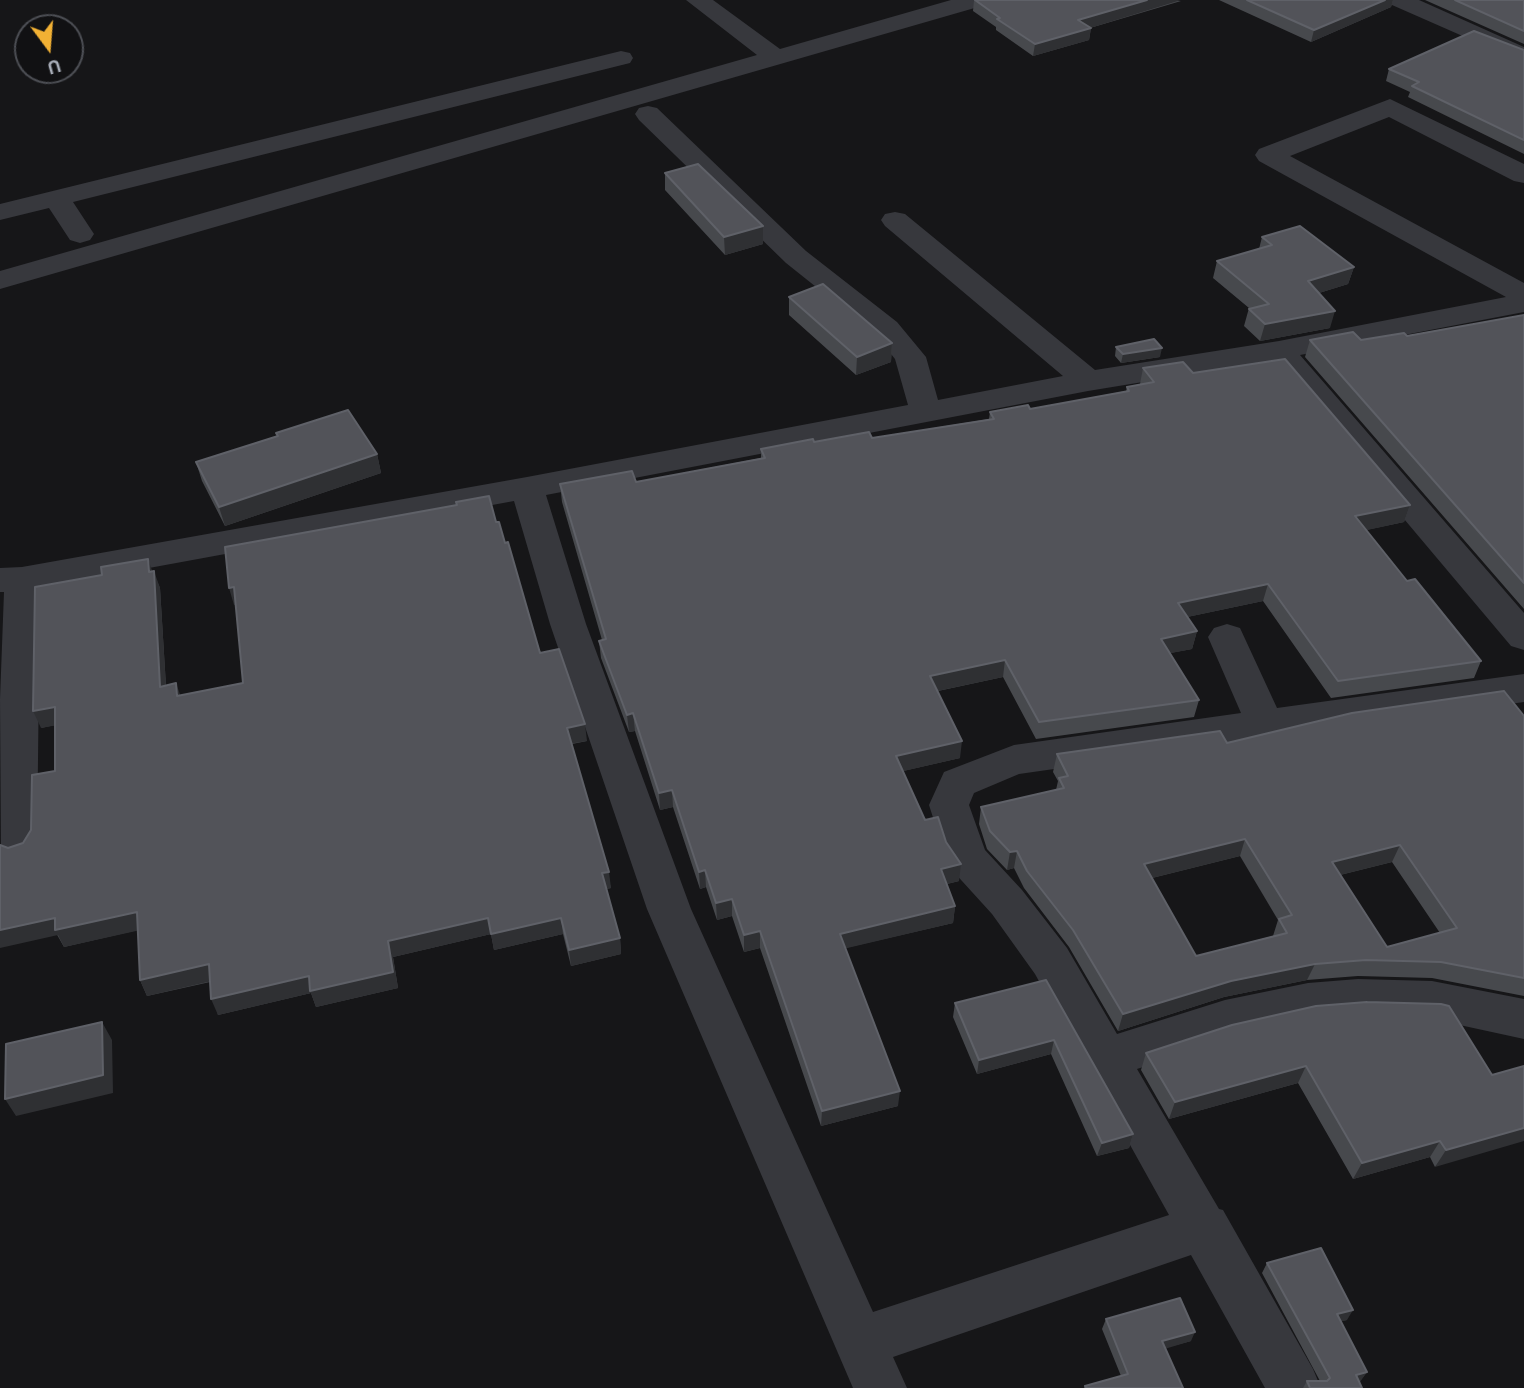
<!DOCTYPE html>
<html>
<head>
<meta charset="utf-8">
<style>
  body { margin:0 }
  #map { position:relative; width:1524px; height:1388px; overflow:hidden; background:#161618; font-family:Ubuntu,sans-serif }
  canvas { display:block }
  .north { position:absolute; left:14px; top:14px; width:70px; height:70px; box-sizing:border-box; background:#111113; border:2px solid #4d4f55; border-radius:50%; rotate:164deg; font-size:19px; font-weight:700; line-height:28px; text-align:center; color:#a8adb8 }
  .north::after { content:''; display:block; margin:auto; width:24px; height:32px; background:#f2b134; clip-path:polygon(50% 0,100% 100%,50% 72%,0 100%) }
</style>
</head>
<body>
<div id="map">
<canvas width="1524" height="1388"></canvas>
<div class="north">U</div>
</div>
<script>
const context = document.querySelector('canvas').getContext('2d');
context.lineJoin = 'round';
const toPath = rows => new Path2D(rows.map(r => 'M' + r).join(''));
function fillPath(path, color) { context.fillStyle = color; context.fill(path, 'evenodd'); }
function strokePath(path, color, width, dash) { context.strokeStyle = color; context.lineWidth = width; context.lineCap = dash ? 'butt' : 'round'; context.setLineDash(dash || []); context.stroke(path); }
fillPath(toPath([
  [686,0,713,0,780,49,951,0,989,0,985,5,0,289,0,271,757,55,686,0],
  [1388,0,1419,0,1524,47,1524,63,1392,5,1388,0],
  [621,51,630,53,633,58,630,63,73,202,94,234,90,240,80,243,70,240,49,208,0,220,0,204,621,51],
  [1390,99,1524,164,1524,183,1514,181,1389,117,1290,156,1524,283,1524,312,1300,355,1524,613,1524,650,1511,646,1271,361,1088,391,546,495,586,624,691,909,873,1312,1169,1215,1035,974,992,914,952,870,946,858,929,805,944,772,1014,745,1241,713,1208,637,1214,628,1227,624,1240,628,1277,708,1524,674,1524,702,1019,774,974,793,969,805,985,850,1022,890,1067,948,1117,1034,1225,1000,1308,983,1358,979,1432,981,1524,999,1524,1039,1432,1019,1358,1017,1308,1021,1225,1040,1137,1069,1219,1209,1223,1210,1313,1369,1321,1388,1265,1388,1191,1255,893,1357,907,1388,853,1388,647,909,550,624,514,501,40,588,37,845,31,857,16,862,1,857,0,699,4,592,0,592,0,568,22,567,527,477,908,405,895,359,875,334,786,263,639,120,635,114,639,108,648,106,657,108,806,251,897,322,926,357,938,400,1063,376,885,226,881,220,885,214,895,212,905,214,1095,370,1279,341,1506,297,1259,161,1255,155,1259,149,1390,99]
]), '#37383d');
fillPath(toPath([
  [974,0,1181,1,1090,28,1091,28,1089,40,1033,56,996,30,996,27,973,11],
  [1219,0,1393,0,1391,7,1311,42],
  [1425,0,1524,0,1524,44],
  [1524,50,1524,154,1408,97,1410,92,1386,81,1389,69],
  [665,173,763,226,763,244,725,255,665,190],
  [1262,237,1354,267,1348,284,1319,293,1330,328,1260,341,1244,326,1249,308,1213,278,1217,261,1259,249],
  [789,297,892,343,891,362,856,375,789,315],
  [1524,315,1524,609,1305,357,1310,340,1361,340,1407,336],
  [1116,347,1160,357,1121,363,1115,356],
  [1143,368,1193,373,1410,505,1404,522,1366,530,1407,581,1481,661,1474,678,1331,698,1263,601,1187,617,1197,631,1192,649,1170,653,1199,700,1194,717,1036,739,1003,677,938,691,960,758,903,771,925,820,959,881,947,884,955,906,953,923,845,948,898,1106,821,1126,760,948,744,952,732,916,717,920,706,887,700,889,673,807,660,810,635,731,629,732,601,658,599,641,602,640,562,502,560,484,636,482,761,458,761,449,814,442,872,438,989,419,990,412,1030,409,1126,391,1127,387,1140,384],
  [276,433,377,454,381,473,225,526,202,481,196,462,277,436],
  [496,522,505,543,540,653,587,741,572,744,611,888,606,889,620,938,621,954,571,966,563,934,494,950,491,934,393,957,398,988,316,1007,311,993,218,1015,210,982,147,996,140,980,138,930,64,947,8,848,23,843,31,830,55,771,55,725,41,728,153,572,160,588,166,686,180,696,243,683,236,605,234,605],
  [1524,716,1524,996,1432,978,1358,976,1307,980,1224,997,1118,1031,1069,947,1024,888,1014,868,1007,870,987,849,979,824,981,807,1056,790,1058,781,1053,772,1057,754,1227,743],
  [1240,856,1278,920,1273,936,1196,956,1152,878],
  [1392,862,1440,933,1387,947,1340,875],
  [1046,980,1133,1134,1129,1148,1097,1156,1051,1054,977,1074,953,1017,955,1003],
  [1146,1053,1492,1075,1524,1066,1435,1167,1430,1157,1353,1179,1298,1083,1169,1119,1141,1070],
  [1267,1263,1347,1320,1341,1321,1367,1372,1359,1382,1362,1388,1303,1388,1307,1381,1320,1381,1262,1273],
  [1106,1319,1191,1341,1165,1348,1183,1388,1084,1388,1085,1386,1121,1376,1102,1329]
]), '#47494d');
fillPath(toPath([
  [1147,0,1181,0,1077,32,1078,20],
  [1385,0,1393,0,1391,7,1311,42,1314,30],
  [1091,28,1089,40,1033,56,1035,44],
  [763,226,763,244,725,255,724,237],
  [1354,267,1348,284,1303,298,1308,281],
  [1335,311,1330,328,1260,341,1265,324],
  [892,343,891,362,856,375,857,357],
  [1162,348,1160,357,1121,363,1123,354],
  [377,454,381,473,225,526,219,507],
  [1410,505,1404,522,1349,534,1355,516],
  [148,559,154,576,149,572],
  [154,571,160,588,167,703,160,687],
  [1268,584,1263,601,1173,620,1178,603],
  [234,587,239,604,234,605,229,588],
  [1197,631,1192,649,1156,656,1161,639],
  [1005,660,1003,677,928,693,930,676],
  [176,683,182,700,177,696],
  [55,707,63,724,41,728,33,711],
  [633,713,635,731,629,732,627,715],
  [585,724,587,741,569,744,567,728],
  [962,741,960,758,895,773,896,756],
  [672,790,673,807,660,810,659,793],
  [1245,839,1240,856,1140,881,1144,864],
  [1400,845,1392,862,1324,879,1332,862],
  [1017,851,1014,868,1007,870,1010,852],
  [961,864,959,881,939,886,941,869],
  [705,870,706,887,700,889,699,872],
  [609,872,611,888,604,890,602,873],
  [732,899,732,916,717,920,716,903],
  [955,906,953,923,839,950,840,934],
  [137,912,145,929,64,947,58,935,0,948,0,930,55,918],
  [488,918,491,934,393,957,398,988,316,1007,311,993,218,1015,211,999,388,941],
  [561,918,563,934,494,950,491,934],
  [760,931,760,948,744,952,744,935],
  [620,938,621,954,571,966,569,950],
  [209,964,216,980,147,996,140,980],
  [1315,964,1307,980,1224,997,1118,1031,1123,1014,1231,981],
  [102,1022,112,1040,113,1093,16,1116,5,1099],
  [1054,1040,1051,1054,977,1074,979,1060],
  [1306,1066,1298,1083,1169,1119,1175,1102],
  [900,1091,898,1106,821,1126,822,1111],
  [1524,1128,1524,1141,1435,1167,1446,1150],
  [1133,1134,1129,1148,1097,1156,1102,1143],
  [1440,1141,1430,1157,1353,1179,1362,1163],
  [1353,1310,1347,1320,1331,1324,1337,1314],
  [1195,1332,1191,1341,1158,1351,1162,1341],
  [1367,1372,1360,1382,1350,1385,1356,1375]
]), '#2f3033');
const building = toPath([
  [975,0,1147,0,1078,20,1091,28,1035,44,997,19,1000,18,975,0],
  [1247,0,1385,0,1314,30,1247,0],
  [1455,0,1524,0,1524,31,1455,0],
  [1474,31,1524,50,1524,140,1412,86,1419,82,1389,69,1474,31],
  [698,164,763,226,724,237,665,173,698,164],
  [1300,226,1354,267,1308,281,1335,311,1265,324,1249,309,1269,304,1217,261,1272,245,1262,237,1300,226],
  [823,284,892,343,857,357,789,297,823,284],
  [1524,315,1524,583,1310,340,1353,332,1361,340,1404,333,1407,336,1524,315],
  [1154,339,1162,348,1123,354,1116,347,1154,339],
  [1285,359,1410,505,1355,516,1407,581,1415,579,1481,661,1338,681,1268,584,1178,603,1197,631,1161,639,1199,700,1039,722,1005,660,930,676,962,741,896,756,925,820,938,817,946,842,961,864,941,869,955,906,840,934,900,1091,822,1111,760,931,744,935,732,899,716,903,705,870,699,872,672,790,659,793,633,713,627,715,599,641,606,639,560,484,632,471,636,482,765,458,761,449,813,439,814,442,869,432,872,438,994,419,990,412,1028,405,1030,409,1129,391,1127,387,1154,382,1143,368,1183,362,1193,373,1285,359],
  [348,410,377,454,219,507,196,462,278,436,276,433,348,410],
  [489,496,496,522,499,522,505,543,508,542,540,653,559,649,585,724,567,728,609,872,602,873,620,938,569,950,561,918,491,934,488,918,388,941,393,972,310,991,309,976,211,999,209,964,140,980,137,912,55,930,55,918,0,930,0,845,8,848,23,843,31,830,32,775,55,771,55,707,33,711,35,587,102,575,101,567,148,559,149,572,154,571,160,687,176,683,177,696,243,683,234,587,229,588,225,547,457,505,456,502,489,496],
  [1504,691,1524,716,1524,978,1441,962,1366,960,1315,964,1231,981,1123,1014,1073,930,1027,871,1017,851,1010,852,990,831,981,807,1064,788,1059,778,1068,776,1057,754,1220,731,1227,743,1352,713,1504,691],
  [1245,839,1292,915,1279,919,1287,933,1196,956,1144,864,1245,839],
  [1400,845,1457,928,1387,947,1332,862,1400,845],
  [1046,980,1133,1134,1102,1143,1054,1040,979,1060,955,1003,1046,980],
  [1367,1002,1441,1004,1449,1006,1492,1075,1524,1066,1524,1128,1446,1150,1440,1141,1362,1163,1306,1066,1175,1102,1146,1053,1232,1025,1316,1006,1367,1002],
  [102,1022,103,1075,5,1099,6,1044,102,1022],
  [1321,1248,1353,1310,1337,1314,1367,1372,1356,1375,1362,1388,1310,1388,1307,1381,1327,1381,1330,1378,1267,1263,1321,1248],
  [1180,1298,1195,1332,1162,1341,1183,1388,1086,1388,1085,1386,1128,1374,1106,1319,1180,1298]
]);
fillPath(building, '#525359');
strokePath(building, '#5f6168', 2);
</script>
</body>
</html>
